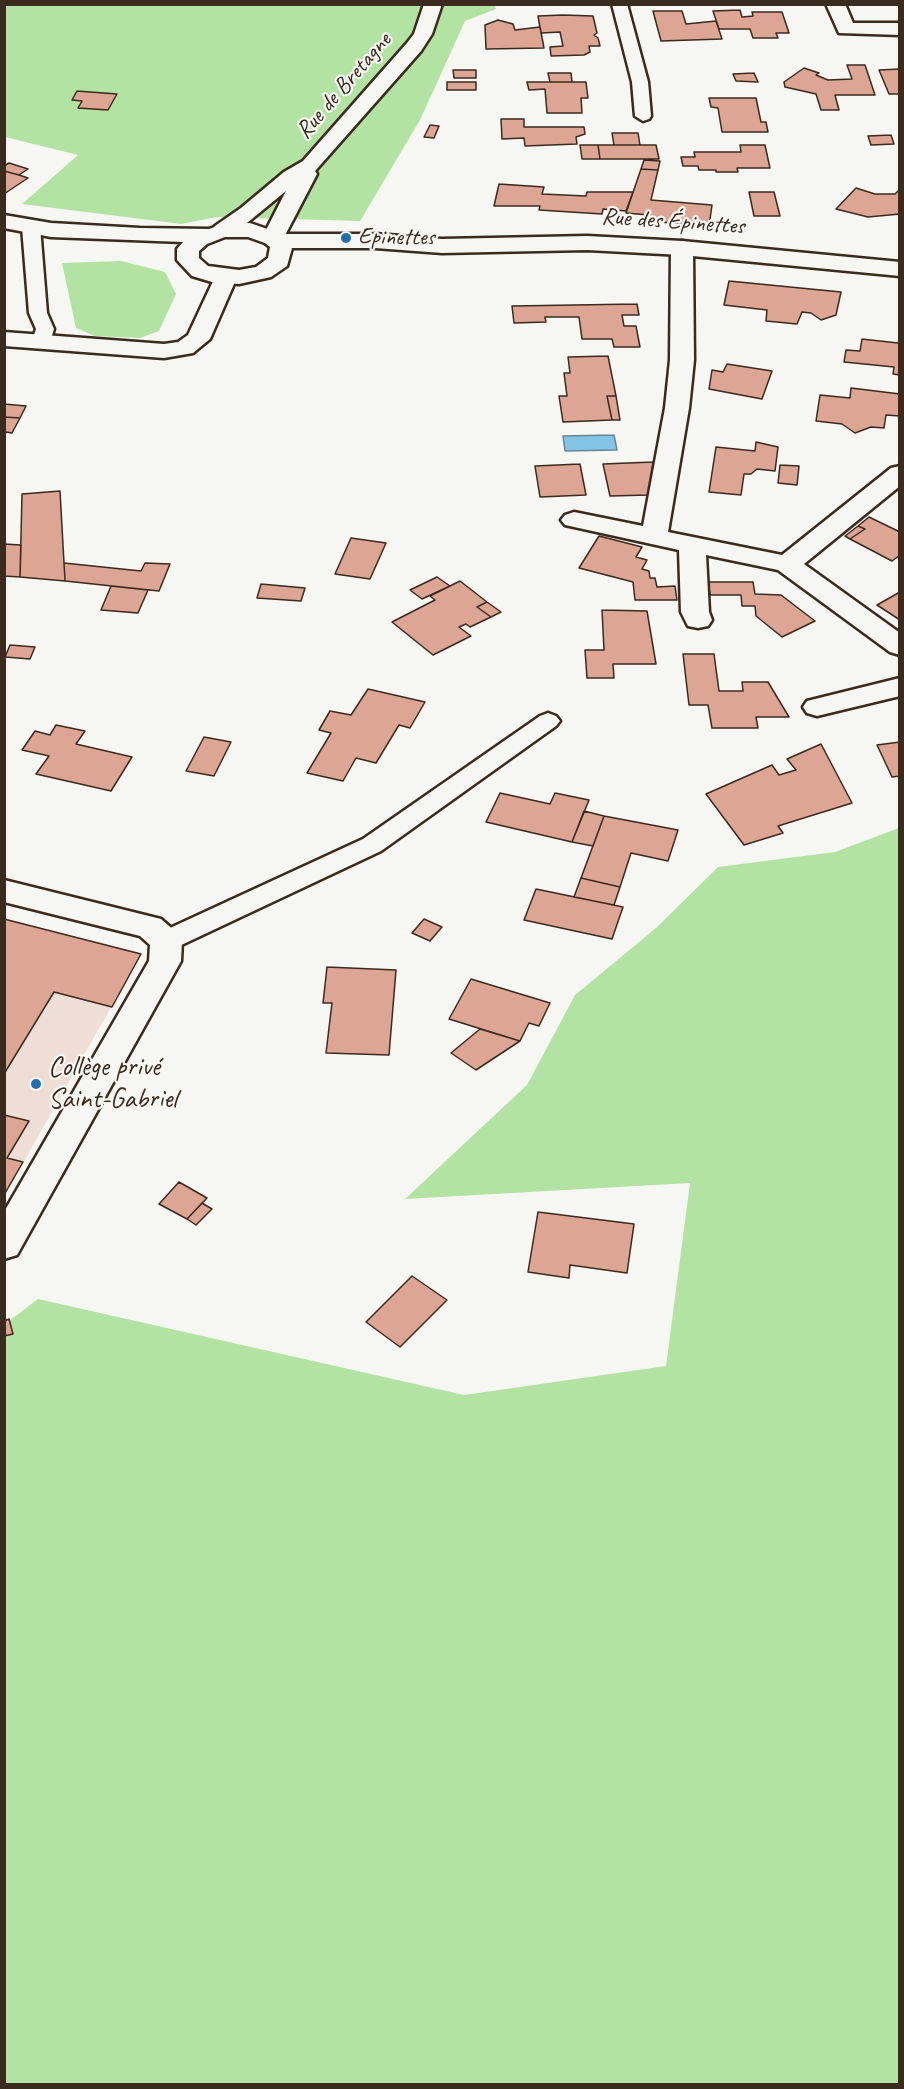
<!DOCTYPE html>
<html>
<head>
<meta charset="utf-8">
<style>
  body { margin:0 }
  #map { position:relative; width:904px; height:2089px; overflow:hidden; background:#f6f6f2; font-family:Caveat,sans-serif }
  canvas { display:block }
  .frame { position:absolute; inset:0; border:6px solid #3b2a1e; pointer-events:none }
</style>
</head>
<body>
<div id="map">
<canvas width="904" height="2089"></canvas>
<div class="frame"></div>
</div>
<script>
const context = document.querySelector('canvas').getContext('2d');
context.lineJoin = 'round';
function fillPath(path, color) { context.fillStyle = color; context.fill(path, 'evenodd'); }
const toPath = rows => new Path2D(rows.map(r => 'M' + r).join(''));
function strokePath(path, color, width, dash) { context.strokeStyle = color; context.lineWidth = width; context.lineCap = dash ? 'butt' : 'round'; context.setLineDash(dash || []); context.stroke(path); }
function drawText(font, color, halo, rows, align = 'center') {
  context.font = font + ' Caveat,sans-serif'; context.lineWidth = 4.5; context.setLineDash([]); context.textBaseline = 'middle'; context.strokeStyle = halo; context.fillStyle = color; for (const [text, x, y, turn = 0] of rows) {
    context.save(); context.translate(x, y); context.rotate((+turn || 0) * Math.PI / 180); context.textAlign = isNaN(turn) ? turn : align; if (halo) context.strokeText(text, 0, 0); context.fillText(text, 0, 0); context.restore();
  }
}
fillPath(toPath([
  [5,919,141,954,5,1195]
]), '#eeded6');
fillPath(toPath([
  [494,4,496,9,465,21,420,120,360,221,217,217,181,224,22,204,78,155,5,137,5,5],
  [121,261,165,272,176,294,159,331,140,338,95,336,76,328,62,263],
  [899,828,899,2084,5,2084,5,1324,38,1299,464,1395,666,1366,690,1183,405,1199,527,1085,575,995,656,928,718,867,835,852]
]), '#b3e3a3');
const water = toPath([
  [614,435,617,450,565,451,563,436,614,435]
]);
fillPath(water, '#84c4e5');
strokePath(water, '#678695', 1.5);
const building = toPath([
  [740,10,742,17,753,16,752,12,782,12,789,33,776,33,778,38,753,38,750,29,719,29,713,11,740,10],
  [653,11,682,11,686,24,716,21,722,39,661,41,653,11],
  [563,15,593,16,597,33,594,35,598,38,600,46,589,46,590,52,584,55,551,56,550,47,563,46,560,32,541,33,538,16,563,15],
  [498,20,513,24,515,30,540,27,544,48,486,49,485,25,498,20],
  [847,65,865,65,875,95,835,95,839,110,821,110,816,94,785,87,784,82,804,68,819,73,816,75,828,80,852,79,847,65],
  [900,69,900,94,889,94,879,70,900,69],
  [453,70,476,70,476,78,454,78,453,70],
  [548,73,571,73,572,82,550,82,548,73],
  [754,73,758,82,736,81,733,74,754,73],
  [447,82,476,82,476,90,447,90,447,82],
  [527,82,586,82,588,98,581,98,582,113,547,113,545,89,529,90,527,82],
  [77,91,117,94,108,110,78,108,82,101,72,100,77,91],
  [709,98,756,98,761,122,766,122,768,132,722,132,718,108,711,107,709,98],
  [501,119,524,119,524,127,584,127,585,134,576,137,577,144,525,146,524,138,502,139,501,119],
  [430,125,439,126,434,138,424,137,430,125],
  [612,133,638,133,640,145,614,145,612,133],
  [891,135,894,144,871,145,868,136,891,135],
  [580,145,598,145,600,159,582,159,580,145],
  [598,145,656,145,659,159,600,159,598,145],
  [740,145,765,145,770,168,737,168,738,172,716,172,716,170,699,170,698,166,683,166,681,157,695,157,694,152,741,152,740,145],
  [644,160,660,161,658,170,641,169,644,160],
  [9,163,28,169,19,175,4,171,4,166,9,163],
  [641,169,658,170,651,200,712,205,709,226,647,221,648,215,626,213,641,169],
  [4,171,19,175,28,178,4,194,4,171],
  [499,184,544,187,542,194,586,196,587,192,633,192,626,211,603,209,602,214,539,210,540,206,494,206,499,184],
  [856,188,875,194,895,194,900,189,900,214,868,217,836,209,856,188],
  [749,192,774,192,780,216,754,216,749,192],
  [729,281,841,292,836,315,821,320,811,313,802,312,797,324,766,321,767,310,724,305,729,281],
  [637,304,639,315,622,315,624,326,636,326,640,347,614,347,612,339,582,339,579,317,545,317,546,322,514,323,512,306,637,304],
  [862,339,898,343,900,340,900,375,893,374,894,367,844,362,846,350,860,351,862,339],
  [608,356,616,396,607,396,612,420,563,422,559,396,567,396,564,373,570,373,568,357,608,356],
  [727,364,772,371,762,399,709,389,712,370,723,372,727,364],
  [851,388,900,394,900,416,886,415,884,428,871,427,855,433,842,424,816,421,820,395,850,398,851,388],
  [607,396,616,396,620,420,612,420,607,396],
  [4,404,26,406,20,418,4,417,4,404],
  [4,417,20,418,12,433,6,432,4,435,4,417],
  [756,442,778,447,775,471,757,469,751,474,744,474,741,495,709,492,716,447,755,451,756,442],
  [653,462,649,495,610,496,603,464,653,462],
  [580,464,586,495,540,497,535,466,580,464],
  [780,465,799,466,797,485,778,483,780,465],
  [60,491,65,581,20,577,22,494,60,491],
  [869,517,900,532,900,555,892,561,850,539,865,529,858,526,869,517],
  [858,526,865,529,850,539,845,536,858,526],
  [599,536,642,547,636,557,647,560,642,569,649,571,650,578,655,578,657,587,675,586,677,600,635,600,633,582,579,568,599,536],
  [351,538,386,543,370,579,335,574,351,538],
  [4,544,21,545,20,577,4,576,4,544],
  [64,563,141,571,145,563,170,564,159,591,65,581,64,563],
  [437,577,450,586,422,599,410,590,437,577],
  [460,581,487,602,477,607,491,617,470,627,466,624,459,627,471,636,433,655,392,622,435,600,430,596,460,581],
  [708,582,753,582,755,594,781,595,815,621,782,637,756,616,755,606,742,606,741,595,710,595,708,582],
  [261,584,305,588,301,601,257,598,261,584],
  [111,586,148,590,138,613,101,610,111,586],
  [900,592,900,620,877,605,900,592],
  [487,602,501,612,491,617,477,607,487,602],
  [602,610,647,611,656,664,613,664,614,678,587,678,585,650,604,650,602,610],
  [10,645,35,647,30,659,5,657,10,645],
  [683,654,714,654,719,691,743,691,742,682,768,682,789,717,756,717,758,728,712,728,708,705,689,705,683,654],
  [368,689,425,702,410,728,399,725,376,763,356,758,343,781,307,773,331,733,319,730,330,711,351,715,368,689],
  [56,725,85,731,76,744,132,757,111,791,36,774,49,756,22,750,35,731,50,735,56,725],
  [204,737,231,742,214,776,186,771,204,737],
  [900,742,900,776,892,777,877,745,900,742],
  [821,744,852,803,778,826,783,833,744,845,706,794,772,765,779,775,796,770,787,759,821,744],
  [500,793,550,804,555,793,589,800,572,842,486,822,500,793],
  [584,811,604,816,593,846,572,842,584,811],
  [604,816,678,830,668,861,631,853,620,887,581,878,604,816],
  [581,878,620,887,614,905,574,897,581,878],
  [536,889,623,907,612,939,524,920,536,889],
  [4,919,141,954,112,1007,54,992,4,1074,4,919],
  [424,919,442,927,430,941,412,933,424,919],
  [327,967,396,970,389,1055,326,1053,332,1003,323,1003,327,967],
  [471,979,550,1003,539,1026,529,1023,520,1041,449,1019,471,979],
  [480,1029,520,1041,476,1070,451,1053,480,1029],
  [4,1115,29,1121,7,1158,23,1162,4,1195,4,1115],
  [179,1182,207,1198,187,1219,159,1204,179,1182],
  [202,1203,212,1209,196,1225,187,1219,202,1203],
  [538,1212,634,1224,627,1273,570,1265,569,1278,528,1272,538,1212],
  [412,1276,447,1300,400,1347,366,1322,412,1276],
  [9,1319,13,1334,4,1336,4,1321,9,1319]
]);
fillPath(building, '#dca594');
strokePath(building, '#3b2a1e', 1.5);
const lane = toPath([
  [612,4,627,4,648,82,651,116,649,119,643,121,635,116,632,82,612,4],
  [31,222,40,227,47,313,54,329,49,345,42,347,32,341,36,329,29,313,22,227,31,222],
  [548,713,556,716,560,721,556,726,381,851,175,948,166,950,157,948,153,941,157,934,363,839,540,716,548,713]
]);
const street = toPath([
  [424,4,442,4,432,34,421,51,315,171,317,174,281,243,265,243,262,238,286,191,231,236,215,236,212,231,215,226,241,208,284,172,303,161,407,43,414,34,424,4],
  [826,4,845,4,853,23,900,23,900,35,839,33,826,4],
  [682,241,690,243,693,248,694,360,689,408,668,532,782,555,891,468,900,466,900,486,804,564,900,633,900,655,890,652,778,570,706,555,709,612,712,620,708,626,698,628,688,626,681,612,679,550,565,525,561,520,565,515,574,512,643,526,665,408,670,360,671,248,674,243,682,241],
  [226,270,234,272,237,277,210,339,193,353,164,358,4,346,4,332,164,344,178,342,188,335,215,277,218,272,226,270],
  [900,678,900,696,817,716,807,713,803,707,807,701,900,678],
  [4,880,161,919,177,933,182,941,181,961,17,1255,4,1259,4,1212,149,961,150,945,140,936,4,902,4,880]
]);
const secondary = toPath([
  [4,215,51,223,140,228,209,229,223,224,250,223,282,234,375,234,442,239,587,236,682,241,900,262,900,276,682,255,587,250,442,253,375,248,292,248,287,266,271,277,239,284,212,282,192,276,177,260,177,249,183,242,51,237,4,228,4,215],
  [225,237,248,237,265,243,270,247,268,258,256,267,239,270,208,266,199,258,199,251,207,244,225,237]
]);
strokePath(lane, '#3b2a1e', 5);
strokePath(street, '#3b2a1e', 5);
strokePath(secondary, '#3b2a1e', 5);
fillPath(lane, '#f6f6f2');
fillPath(street, '#f6f6f2');
fillPath(secondary, '#f6f6f2');
for (const [x, y, r, color] of [
  [346,238,6,"#1f6fb2"],
  [36,1084,6,"#1f6fb2"]
]) { const dot = new Path2D(); dot.arc(x, y, r, 0, 2 * Math.PI); context.fillStyle = color; context.fill(dot); strokePath(dot, '#f6f6f2', 2); }
drawText('24px', '#3b2a1e', '#f6f6f2', [
  ["Rue de Bretagne",344,86,-49],
  ["Rue des Épinettes",673,222,4]
]);
drawText('24px', '#3b2a1e', '#f6f6f2', [
  ["Epinettes",358,238]
], 'left');
drawText('28px', '#3b2a1e', '#f6f6f2', [
  ["Collège privé",48,1068],
  ["Saint-Gabriel",48,1100]
], 'left');
</script>
</body>
</html>
